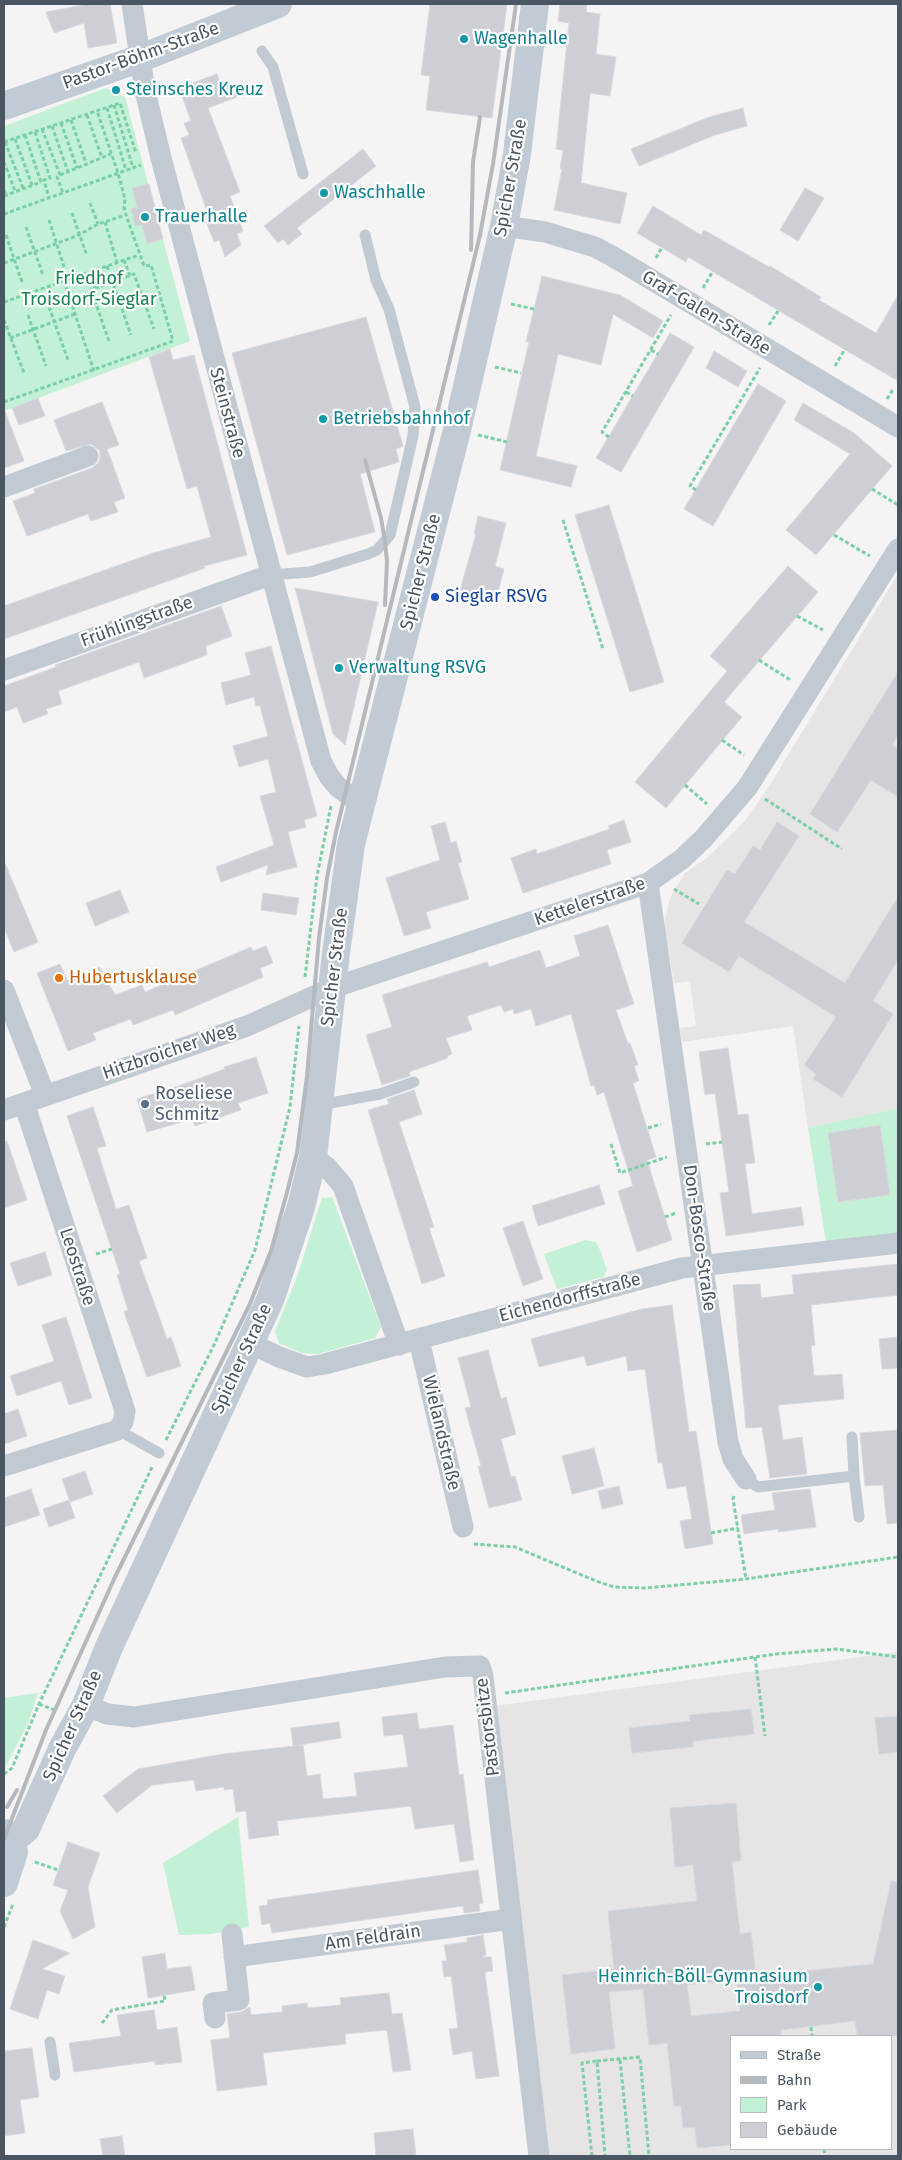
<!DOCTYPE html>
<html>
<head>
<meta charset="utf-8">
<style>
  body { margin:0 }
  #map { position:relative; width:902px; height:2160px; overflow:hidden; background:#f5f3f3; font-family:"Fira Sans",sans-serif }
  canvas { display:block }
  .frame { position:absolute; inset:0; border:5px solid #4a5661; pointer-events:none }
  .legend { position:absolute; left:730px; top:2035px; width:162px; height:115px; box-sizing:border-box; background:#fff; border:1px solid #b7bbc0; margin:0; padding:6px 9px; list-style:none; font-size:15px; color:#4a5661 }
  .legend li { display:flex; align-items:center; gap:10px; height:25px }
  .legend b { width:25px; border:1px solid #b7bbc0 }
</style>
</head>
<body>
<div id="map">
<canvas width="902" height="2160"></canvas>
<div class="frame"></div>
<ul class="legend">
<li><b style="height:6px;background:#c1cbd6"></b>Straße</li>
<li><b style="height:6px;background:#b5b8bd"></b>Bahn</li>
<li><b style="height:14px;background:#c3f1d5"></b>Park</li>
<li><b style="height:14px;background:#cdcfd5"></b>Gebäude</li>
</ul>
</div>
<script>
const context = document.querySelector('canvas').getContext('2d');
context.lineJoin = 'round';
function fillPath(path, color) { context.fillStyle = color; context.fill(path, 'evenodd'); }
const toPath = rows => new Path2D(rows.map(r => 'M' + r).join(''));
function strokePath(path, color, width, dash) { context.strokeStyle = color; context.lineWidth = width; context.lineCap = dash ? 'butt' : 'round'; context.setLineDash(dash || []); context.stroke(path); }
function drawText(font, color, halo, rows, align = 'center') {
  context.font = font + ' "Fira Sans",sans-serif'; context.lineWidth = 4.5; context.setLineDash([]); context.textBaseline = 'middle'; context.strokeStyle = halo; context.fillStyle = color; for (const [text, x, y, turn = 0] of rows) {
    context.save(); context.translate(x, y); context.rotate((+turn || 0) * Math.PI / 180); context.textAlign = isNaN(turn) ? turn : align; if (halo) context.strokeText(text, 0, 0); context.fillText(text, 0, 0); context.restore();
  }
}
fillPath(toPath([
  [898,574,898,1108,808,1128,793,1026,682,1042,680,1028,696,1026,690,981,674,983,664,925,670,898,685,873,708,857,744,822,768,788],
  [898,1652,898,2156,542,2156,494,1706],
  [731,2036,891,2036,891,2149,731,2149]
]), '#e6e4e5');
fillPath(toPath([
  [106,88,125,97,190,341,4,411,4,126],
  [898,1108,898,1234,826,1242,808,1128],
  [332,1197,381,1327,375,1338,318,1354,301,1353,279,1343,275,1331,297,1277,322,1198],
  [585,1240,596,1242,600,1250,607,1270,603,1277,557,1289,544,1254],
  [38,1693,28,1723,4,1770,4,1698],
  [238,1817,249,1927,212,1934,179,1935,163,1863]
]), '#c3f1d5');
const building = toPath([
  [89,4,110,4,117,43,88,48,84,23,54,33,46,12,89,4],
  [430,4,507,4,492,118,426,110,430,76,421,75,430,4],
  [560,4,587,4,586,12,600,14,596,54,616,57,610,96,590,93,581,183,627,193,620,224,554,210,562,169,560,169,563,150,556,149,569,23,558,21,560,4],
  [217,74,221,84,231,81,237,97,208,108,240,192,230,196,243,231,237,234,241,245,225,257,219,240,214,242,204,216,208,214,181,138,189,135,184,123,191,121,179,88,217,74],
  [743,108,747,126,715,135,639,166,631,149,709,117,743,108],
  [363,149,376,166,297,228,302,234,288,245,283,239,278,243,264,226,363,149],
  [149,184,163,239,147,244,142,225,135,226,131,209,137,207,132,188,149,184],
  [805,188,824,198,798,241,780,230,805,188],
  [653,206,701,235,704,230,769,267,770,266,821,297,819,300,876,333,898,295,898,381,688,257,686,262,637,233,653,206],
  [542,276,620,295,663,321,653,338,613,314,601,365,558,354,536,456,577,466,571,487,500,470,529,342,526,342,542,276],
  [366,317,403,446,396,449,399,462,360,474,375,532,287,555,232,353,366,317],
  [670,333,694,347,621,472,596,458,670,333],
  [170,349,173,360,194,355,247,555,204,566,205,568,4,639,4,606,153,553,211,537,197,486,187,489,149,357,170,349],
  [714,351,747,371,738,387,706,368,714,351],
  [758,384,786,401,713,526,684,509,758,384],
  [38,398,45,416,19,425,12,408,38,398],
  [102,402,119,445,107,449,125,498,114,502,118,512,91,521,88,514,27,536,13,501,35,493,34,489,92,468,97,464,100,459,100,451,91,444,66,451,54,420,102,402],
  [803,403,854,433,892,466,816,555,786,530,850,454,794,420,803,403],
  [4,411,5,411,24,461,4,468,4,411],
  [609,505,664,682,630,692,575,515,609,505],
  [478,516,506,523,495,566,504,569,496,600,460,590,476,534,474,534,478,516],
  [788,566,818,592,724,702,742,717,666,808,635,782,727,671,710,656,788,566],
  [295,588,378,602,345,745,333,734,295,588],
  [221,606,232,636,206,646,207,655,144,678,139,662,58,691,62,704,46,709,48,714,23,723,17,707,4,712,4,686,56,667,55,665,221,606],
  [271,646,317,816,304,820,306,827,288,832,297,867,266,875,268,865,221,882,216,867,274,845,260,796,276,792,268,759,239,767,233,746,268,736,260,706,256,706,254,697,226,705,221,683,251,675,245,653,271,646],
  [898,672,898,735,892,745,898,749,898,797,871,780,837,832,810,814,898,672],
  [624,820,631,842,607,850,611,864,523,893,511,858,536,849,537,854,610,829,608,826,624,820],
  [445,822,451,843,456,841,462,862,458,863,469,899,426,912,431,928,404,936,386,878,440,860,431,826,445,822],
  [777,822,799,836,744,922,845,983,898,897,898,960,873,1001,893,1014,842,1097,813,1079,816,1074,804,1065,836,1017,739,956,729,972,682,943,727,870,735,874,753,846,760,850,777,822],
  [4,861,38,942,14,952,4,927,4,861],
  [120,890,129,912,95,926,86,903,120,890],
  [263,893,299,898,296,915,261,910,263,893],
  [608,925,634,1004,616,1010,628,1044,630,1043,638,1065,634,1066,639,1081,633,1083,656,1157,647,1160,672,1240,637,1252,618,1191,633,1186,604,1092,597,1095,594,1085,591,1086,571,1014,536,1026,531,1009,514,1014,513,1009,504,1012,501,1005,467,1016,472,1030,446,1038,452,1054,447,1056,448,1058,409,1072,410,1076,382,1085,366,1035,392,1027,382,995,487,962,489,967,540,950,546,968,580,956,574,936,608,925],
  [266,946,273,963,260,968,263,977,175,1015,173,1010,133,1025,131,1019,93,1033,96,1040,68,1051,37,973,60,964,67,980,100,967,115,995,142,985,145,992,251,947,253,951,266,946],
  [728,1048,738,1115,748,1114,755,1163,745,1164,752,1214,801,1207,804,1225,726,1236,720,1193,729,1192,715,1093,705,1095,699,1052,728,1048],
  [256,1057,268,1093,238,1103,241,1110,195,1126,192,1119,147,1132,137,1099,181,1085,225,1069,224,1067,256,1057],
  [414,1090,422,1114,399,1122,434,1227,429,1228,445,1276,422,1284,368,1110,389,1104,387,1099,414,1090],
  [93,1107,106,1146,97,1148,104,1171,116,1209,129,1205,147,1258,139,1261,167,1339,171,1337,181,1366,147,1377,124,1312,128,1310,117,1275,120,1274,67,1116,93,1107],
  [880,1125,890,1195,838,1202,828,1133,880,1125],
  [7,1141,27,1200,4,1208,4,1142,7,1141],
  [599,1185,605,1204,538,1226,532,1206,599,1185],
  [523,1221,543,1279,523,1286,503,1228,523,1221],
  [45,1252,52,1275,18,1286,10,1263,45,1252],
  [898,1264,898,1295,811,1305,815,1345,811,1346,814,1376,842,1374,844,1399,778,1405,783,1440,802,1437,807,1474,770,1478,762,1427,746,1428,733,1285,760,1284,761,1298,794,1294,792,1275,898,1264],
  [672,1305,689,1432,696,1431,713,1544,685,1549,680,1521,692,1519,686,1486,667,1489,662,1462,658,1463,645,1369,628,1371,626,1356,587,1366,584,1356,539,1367,531,1339,642,1309,672,1305],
  [66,1317,92,1398,69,1405,61,1381,17,1396,10,1376,54,1361,42,1325,66,1317],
  [898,1337,898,1368,882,1369,879,1339,898,1337],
  [488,1350,501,1399,506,1397,516,1434,501,1439,511,1477,515,1476,522,1500,489,1508,478,1466,481,1466,465,1408,471,1407,458,1358,488,1350],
  [18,1409,27,1436,4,1444,4,1414,18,1409],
  [898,1430,898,1523,887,1524,883,1485,865,1486,860,1433,898,1430],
  [594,1448,604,1486,572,1494,562,1456,594,1448],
  [85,1471,93,1494,70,1502,62,1479,85,1471],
  [619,1486,623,1504,602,1509,598,1491,619,1486],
  [31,1489,40,1515,4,1527,4,1498,31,1489],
  [810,1489,816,1527,778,1532,778,1529,744,1534,741,1515,775,1510,772,1493,810,1489],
  [69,1500,75,1518,49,1527,43,1509,69,1500],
  [751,1709,754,1734,693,1741,693,1747,632,1753,629,1728,690,1721,689,1715,751,1709],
  [417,1713,419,1729,453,1725,459,1775,463,1774,474,1860,460,1862,454,1824,415,1829,411,1806,277,1821,279,1835,249,1839,246,1811,236,1812,233,1789,224,1790,224,1787,196,1791,194,1780,152,1785,117,1813,103,1796,138,1769,223,1754,303,1745,307,1776,320,1774,323,1799,357,1796,354,1773,408,1767,403,1734,384,1736,382,1717,417,1713],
  [898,1716,898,1752,879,1754,875,1718,898,1716],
  [339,1722,341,1738,293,1746,291,1728,339,1722],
  [736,1803,741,1861,732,1862,740,1934,751,1932,756,1976,873,1964,891,1881,898,1882,898,2036,857,2036,855,2021,781,2030,781,2036,731,2036,731,2145,697,2148,695,2127,683,2128,681,2106,674,2106,667,2043,649,2045,643,1989,609,1992,615,2049,571,2054,562,1975,614,1969,608,1911,697,1901,693,1865,675,1867,670,1808,736,1803],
  [737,1979,740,2011,691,2016,687,1985,737,1979],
  [68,1842,100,1853,88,1887,95,1927,73,1939,60,1911,68,1890,53,1885,68,1842],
  [478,1870,483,1903,479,1904,480,1911,464,1913,463,1906,272,1933,270,1923,262,1925,259,1906,268,1905,267,1900,478,1870],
  [483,1935,486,1955,483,1956,483,1957,491,1957,493,1971,485,1972,486,1981,499,2076,476,2079,472,2051,453,2055,449,2029,458,2028,451,1976,444,1977,442,1961,447,1961,444,1945,467,1942,467,1938,483,1935],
  [33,1940,70,1953,42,1969,65,1976,59,1994,47,1990,38,2019,10,2009,33,1940],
  [165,1953,167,1969,191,1966,195,1990,148,1998,142,1957,165,1953],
  [389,1993,392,2014,402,2013,411,2070,393,2072,387,2030,345,2034,346,2044,263,2053,267,2085,217,2091,211,2040,230,2038,227,2014,241,2012,250,2007,251,2015,283,2012,282,2006,307,2003,308,2008,341,2005,340,1998,389,1993],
  [154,2010,157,2030,177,2027,182,2062,155,2065,155,2061,74,2072,69,2043,121,2036,117,2015,154,2010],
  [32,2048,39,2097,20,2100,25,2133,4,2136,4,2051,32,2048],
  [413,2129,416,2156,376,2156,374,2133,413,2129],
  [122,2136,125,2156,103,2156,100,2139,122,2136]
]);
fillPath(building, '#cdcfd5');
strokePath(building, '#d7d9de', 1);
strokePath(toPath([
  [114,105,133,168],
  [107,108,126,170],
  [87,115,102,158],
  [71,120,86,163],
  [61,123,77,168],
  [52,126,68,172],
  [42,129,60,175,57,177,63,193],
  [35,132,50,178,44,180,49,198],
  [25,135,41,182,44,180],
  [15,139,32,185],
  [4,142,120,103,136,153],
  [5,142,23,188],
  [4,162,15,191],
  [60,175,111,154],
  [4,190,6,195],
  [4,196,41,182],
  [90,203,98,224],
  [72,213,87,256],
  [4,214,141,165],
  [49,220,64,267],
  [105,222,117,262],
  [26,227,43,275],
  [6,235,22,282],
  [656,258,662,247],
  [124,260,130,276],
  [4,263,79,235,98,224,126,215],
  [107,266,131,335],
  [89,272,95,288],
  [64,281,94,371],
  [703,288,713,271],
  [4,302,139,255],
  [511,304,534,309],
  [49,307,68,360],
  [28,315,46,366],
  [4,320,24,373],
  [769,325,778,311],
  [10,338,75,314],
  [109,341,91,290,134,274,154,329],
  [651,350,658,354],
  [835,366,845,349],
  [495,367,521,373],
  [626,392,633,396],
  [887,399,894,388],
  [4,402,173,341,151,265,144,266,126,215,124,207,125,199,118,173,97,111],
  [478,435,507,442],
  [609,437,602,432,671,315],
  [872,489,898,505],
  [696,490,690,486,760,368],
  [563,520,603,649],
  [834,535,870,556],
  [797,616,823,630],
  [759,660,792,681],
  [722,740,744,755],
  [685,785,707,804],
  [765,799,842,849],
  [674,889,699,904],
  [305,977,317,876,331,806],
  [648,1128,661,1124],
  [611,1144,620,1173,667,1157],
  [706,1144,722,1142],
  [665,1217,676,1213],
  [96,1254,112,1249],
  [166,1440,215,1343,255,1250,290,1107,299,1026],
  [734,1496,733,1499,746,1579],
  [711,1533,738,1528],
  [474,1544,515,1547,596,1581,614,1587,645,1588,746,1579,898,1557],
  [755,1657,765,1736],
  [505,1693,776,1654,836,1649,898,1657],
  [39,1704,57,1711],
  [4,1774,12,1768,39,1704,153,1465],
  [35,1862,58,1870],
  [4,1927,13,1904],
  [102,2023,112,2010,165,2001,164,1995],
  [811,2027,812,2036],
  [620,2060,630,2156],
  [597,2061,640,2057,649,2156],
  [824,2149,825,2156],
  [592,2156,582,2063,597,2061,605,2156]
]), '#7ad0a6', 3, [4, 2.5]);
strokePath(toPath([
  [262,51,273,67,303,174],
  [270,575,310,572,368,554,377,550,390,535,413,436,415,407,389,309,376,280,365,235],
  [319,1105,380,1094,414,1082],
  [118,1430,159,1453],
  [852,1437,854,1476,859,1517],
  [746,1479,758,1487,854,1476],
  [50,2042,55,2075]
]), '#c1cad2', 11);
strokePath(toPath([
  [132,4,145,91,161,158,321,761,329,776,338,787,361,804],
  [504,226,545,232,595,247,612,256,898,427],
  [4,487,88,456],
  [4,670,270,575],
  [648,883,728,1442,733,1459,746,1479],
  [4,990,45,1095],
  [4,1110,247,1026,332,988,648,883,682,859,703,839,747,788,898,549],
  [313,1157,327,1167,343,1186,399,1345],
  [419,1340,463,1527],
  [250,1343,279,1357,307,1367,325,1364,682,1268,898,1243],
  [4,1466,118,1430,123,1422,125,1411,24,1103],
  [86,1705,107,1714,134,1717,445,1667,480,1666,483,1676,539,2156],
  [234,1957,511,1919],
  [215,2018,213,2003,239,2000,232,1934]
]), '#c1cad2', 21);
strokePath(toPath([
  [4,106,141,58,278,4],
  [4,1833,11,1842,14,1852,4,1883],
  [11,1842,26,1829,62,1749,86,1705,109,1647,270,1300,301,1207,313,1157,336,953,351,844,457,430,504,226,517,154,535,4]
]), '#c1cbd6', 28);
strokePath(toPath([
  [471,250,473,162,480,117],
  [365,460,381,518,385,542,387,561,385,605],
  [7,1807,17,1790],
  [4,1839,46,1730,115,1577,249,1306,271,1251,286,1196,297,1153,307,1076,319,938,327,878,336,832,480,235,493,164,516,4]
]), '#b5b8bd', 4);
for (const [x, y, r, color] of [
  [464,39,5,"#0f9aa8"],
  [116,90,5,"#0f9aa8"],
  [324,193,5,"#0f9aa8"],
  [145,217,5,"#0f9aa8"],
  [323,419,5,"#0f9aa8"],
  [435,597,5,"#1a4fb4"],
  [339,668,5,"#0f9aa8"],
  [59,978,5,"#e8710a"],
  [145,1104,5,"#5c6f8a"],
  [818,1987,5,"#0f9aa8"]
]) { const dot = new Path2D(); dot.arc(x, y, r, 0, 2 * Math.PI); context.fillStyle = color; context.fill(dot); strokePath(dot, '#fff', 2); }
drawText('18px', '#0d838f', '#fff', [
  ["Wagenhalle",474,39],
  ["Steinsches Kreuz",126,90],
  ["Waschhalle",334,193],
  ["Trauerhalle",155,217],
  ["Betriebsbahnhof",333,419],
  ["Verwaltung RSVG",349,668],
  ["Heinrich-Böll-Gymnasium",808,1977,"right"],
  ["Troisdorf",808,1998,"right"]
], 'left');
drawText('18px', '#4a5661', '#fff', [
  ["Pastor-Böhm-Straße",141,56,-20],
  ["Spicher Straße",511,178,-80],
  ["Graf-Galen-Straße",706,313,31],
  ["Steinstraße",227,413,75],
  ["Spicher Straße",421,572,-76],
  ["Frühlingstraße",137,622,-20],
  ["Kettelerstraße",590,902,-19],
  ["Spicher Straße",335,967,-83],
  ["Hitzbroicher Weg",169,1052,-19],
  ["Don-Bosco-Straße",699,1238,82],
  ["Leostraße",77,1267,72],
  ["Eichendorffstraße",570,1298,-15],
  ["Spicher Straße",242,1359,-65],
  ["Wielandstraße",441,1433,77],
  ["Spicher Straße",73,1726,-66],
  ["Pastorsbitze",488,1727,-97],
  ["Am Feldrain",373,1938,-8]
]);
drawText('18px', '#17864f', '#fff', [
  ["Friedhof",89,279],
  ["Troisdorf-Sieglar",89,300]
]);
drawText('18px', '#164399', '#fff', [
  ["Sieglar RSVG",445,597]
], 'left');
drawText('18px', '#c56008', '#fff', [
  ["Hubertusklause",69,978]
], 'left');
drawText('18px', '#4e5e75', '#fff', [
  ["Roseliese",155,1094],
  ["Schmitz",155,1115]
], 'left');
</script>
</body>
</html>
